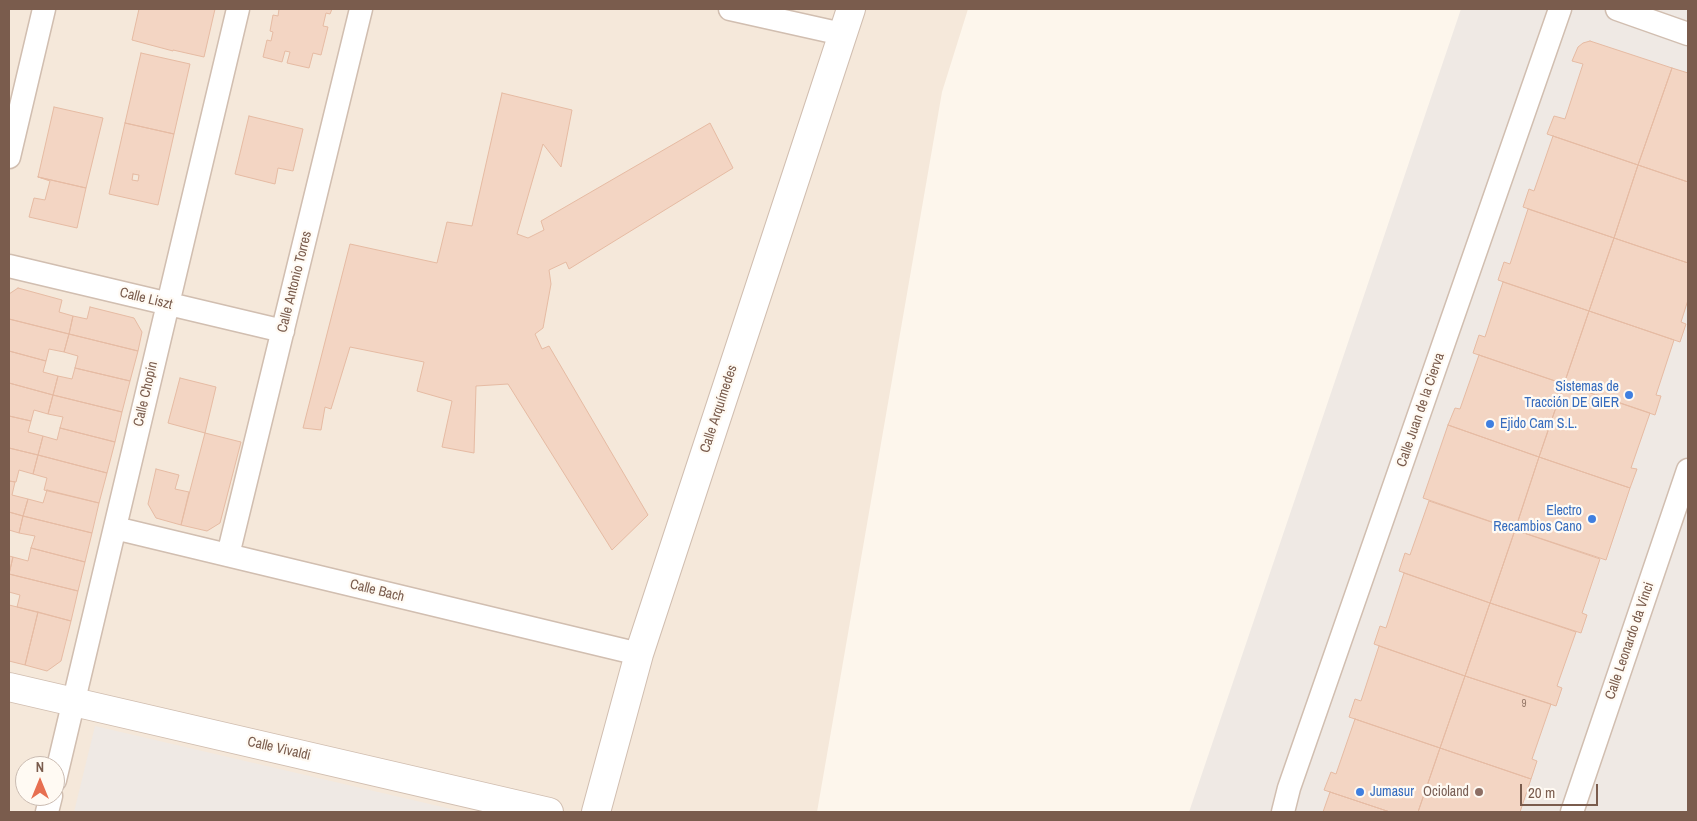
<!DOCTYPE html>
<html>
<head>
<meta charset="utf-8">
<style>
  body { margin:0 }
  #map { position:relative; width:1697px; height:821px; overflow:hidden; background:#fdf6ec; font-family:"Archivo Narrow",sans-serif }
  canvas { display:block }
  .frame { position:absolute; inset:0; border:10px solid #7a5c4d; pointer-events:none }
  .north { position:absolute; left:15px; top:756px; width:50px; height:50px; box-sizing:border-box; background:#fffaf3; border:1px solid #cabbb1; border-radius:50%; rotate:0deg; font-size:14px; font-weight:700; line-height:20px; text-align:center; color:#7a5c4d }
  .north::after { content:''; display:block; margin:auto; width:18px; height:22px; background:#e76f51; clip-path:polygon(50% 0,100% 100%,50% 72%,0 100%) }
  .scale { position:absolute; left:1520px; top:784px; width:78px; height:22px; box-sizing:border-box; border:2px solid #7a5c4d; border-top:0; padding-left:6px; font-size:15px; line-height:18px; white-space:nowrap; color:#7a5c4d; -webkit-text-stroke:4px #fffaf3; paint-order:stroke }
</style>
</head>
<body>
<div id="map">
<canvas width="1697" height="821"></canvas>
<div class="frame"></div>
<div class="north">N</div>
<div class="scale">20 m</div>
</div>
<script>
const context = document.querySelector('canvas').getContext('2d');
context.lineJoin = 'round';
function fillPath(path, color) { context.fillStyle = color; context.fill(path, 'evenodd'); }
const toPath = rows => new Path2D(rows.map(r => 'M' + r).join(''));
function strokePath(path, color, width, dash) { context.strokeStyle = color; context.lineWidth = width; context.lineCap = dash ? 'butt' : 'round'; context.setLineDash(dash || []); context.stroke(path); }
function drawText(font, color, halo, rows, align = 'center') {
  context.font = font + ' "Archivo Narrow",sans-serif'; context.lineWidth = 4.5; context.setLineDash([]); context.textBaseline = 'middle'; context.strokeStyle = halo; context.fillStyle = color; for (const [text, x, y, turn = 0] of rows) {
    context.save(); context.translate(x, y); context.rotate((+turn || 0) * Math.PI / 180); context.textAlign = isNaN(turn) ? turn : align; if (halo) context.strokeText(text, 0, 0); context.fillText(text, 0, 0); context.restore();
  }
}
fillPath(toPath([
  [9,9,968,9,942,92,817,812,9,812],
  [25,766,55,766,55,796,25,796]
]), '#f5e8da');
fillPath(toPath([
  [1461,9,1688,9,1688,812,1189,812],
  [95,726,464,812,74,812]
]), '#efe9e4');
const building = toPath([
  [139,9,215,9,204,57,173,50,173,51,132,40,139,9],
  [279,9,332,9,330,14,326,13,323,26,328,27,321,55,313,53,309,68,287,63,290,52,285,51,282,62,263,57,267,40,271,41,273,32,270,31,273,15,278,16,279,9],
  [1590,41,1672,68,1638,165,1547,134,1554,116,1565,119,1583,64,1572,61,1578,47,1583,43,1590,41],
  [141,53,190,64,174,134,125,123,141,53],
  [1672,68,1688,73,1688,182,1638,165,1672,68],
  [502,93,572,110,561,167,543,144,517,234,528,238,544,230,541,221,710,123,733,168,569,269,566,262,549,270,551,284,543,328,535,334,542,349,549,346,648,515,612,550,508,384,476,386,474,453,442,447,452,401,417,391,424,362,350,347,331,409,325,407,321,430,303,428,350,244,437,263,447,222,472,226,502,93],
  [54,107,103,118,86,188,38,177,54,107],
  [249,116,303,129,293,171,278,168,275,184,235,174,249,116],
  [125,123,174,134,158,205,109,194,125,123],
  [133,174,139,175,138,181,132,180,133,174],
  [1553,136,1638,165,1614,238,1523,207,1529,189,1534,191,1553,136],
  [1638,165,1688,182,1688,263,1614,238,1638,165],
  [38,177,86,188,77,228,29,217,34,198,45,200,50,181,38,177],
  [1528,209,1614,238,1589,311,1498,280,1504,262,1510,264,1528,209],
  [1614,238,1688,263,1688,300,1681,322,1686,324,1680,342,1589,311,1614,238],
  [1503,282,1589,311,1564,384,1473,353,1479,335,1485,337,1503,282],
  [18,288,62,300,59,312,73,316,69,334,9,319,9,294,18,288],
  [90,307,134,318,142,332,138,351,69,334,73,316,87,319,90,307],
  [1589,311,1674,340,1656,395,1661,396,1655,415,1564,384,1589,311],
  [9,319,69,334,64,352,49,349,46,361,9,351,9,319],
  [69,334,138,351,130,381,75,368,78,356,64,352,69,334],
  [9,351,46,361,43,372,58,376,53,395,9,383,9,351],
  [1479,355,1564,384,1539,457,1448,425,1455,408,1460,409,1479,355],
  [75,368,130,381,122,412,53,395,58,376,72,379,75,368],
  [180,378,216,387,205,433,168,423,180,378],
  [9,383,53,395,48,414,34,410,31,421,9,416,9,383],
  [1564,384,1650,413,1631,468,1637,469,1630,488,1539,457,1564,384],
  [53,395,122,412,115,442,60,428,63,417,48,414,53,395],
  [9,416,31,421,28,432,43,436,38,455,9,448,9,416],
  [1448,425,1539,457,1515,530,1423,498,1448,425],
  [60,428,115,442,107,473,38,455,43,436,57,440,60,428],
  [205,433,241,442,220,523,207,531,181,525,205,433],
  [9,448,38,455,33,474,19,470,16,482,9,481,9,448],
  [38,455,107,473,99,503,44,490,47,478,33,474,38,455],
  [1539,457,1630,488,1606,560,1515,530,1539,457],
  [156,469,179,475,175,489,189,492,181,525,156,518,148,504,156,469],
  [9,481,15,482,12,495,28,499,23,516,9,512,9,481],
  [47,490,99,503,92,533,23,516,28,499,43,503,47,490],
  [1429,501,1515,530,1490,603,1399,571,1405,553,1410,555,1429,501],
  [9,512,23,516,19,533,9,530,9,512],
  [23,516,92,533,85,562,31,548,35,536,19,533,23,516],
  [1515,530,1600,559,1582,613,1587,615,1581,633,1490,603,1515,530],
  [31,548,85,562,78,591,9,574,13,557,28,561,31,548],
  [9,556,13,557,9,574,9,556],
  [1404,573,1490,603,1465,676,1374,644,1380,626,1386,628,1404,573],
  [9,574,78,591,71,621,17,607,20,595,9,592,9,574],
  [1490,603,1576,632,1557,686,1562,688,1556,706,1465,676,1490,603],
  [9,605,38,612,25,665,9,661,9,605],
  [38,612,71,621,61,661,47,671,25,665,38,612],
  [1379,646,1465,676,1440,748,1349,717,1355,699,1361,701,1379,646],
  [1465,676,1551,704,1532,759,1537,761,1531,779,1440,748,1465,676],
  [1355,719,1440,748,1418,812,1390,812,1324,790,1331,772,1336,774,1355,719],
  [1440,748,1531,779,1520,812,1418,812,1440,748],
  [1330,792,1390,812,1323,812,1330,792]
]);
fillPath(building, '#f3d5c3');
strokePath(building, '#e6bba3', 1);
const minor = toPath([
  [730,9,842,34],
  [1617,9,1688,34],
  [9,157,44,9],
  [9,266,283,331],
  [115,528,639,654],
  [228,555,361,9],
  [55,780,238,9],
  [47,812,51,796],
  [1283,812,1289,788,1560,9],
  [1572,812,1688,470]
]);
const tertiary = toPath([
  [9,687,549,812],
  [596,812,639,654,851,9]
]);
strokePath(minor, '#d1beb0', 25);
strokePath(tertiary, '#d1beb0', 30);
strokePath(minor, '#fff', 22);
strokePath(tertiary, '#fff', 28);
for (const [x, y, r, color] of [
  [1629,395,5,"#3f7fe0"],
  [1490,424,5,"#3f7fe0"],
  [1592,519,5,"#3f7fe0"],
  [1360,792,5,"#3f7fe0"],
  [1479,792,5,"#8d6e63"]
]) { const dot = new Path2D(); dot.arc(x, y, r, 0, 2 * Math.PI); context.fillStyle = color; context.fill(dot); strokePath(dot, '#fffaf3', 2); }
drawText('11px', '#987a6a', null, [
  ["9",1524,704]
]);
drawText('14px', '#7a5c4d', '#fffaf3', [
  ["Calle Antonio Torres",295,282,-76],
  ["Calle Liszt",146,299,14],
  ["Calle Chopin",146,394,-77],
  ["Calle Arquímedes",719,409,-72],
  ["Calle Juan de la Cierva",1421,410,-71],
  ["Calle Bach",377,591,14],
  ["Calle Leonardo da Vinci",1630,641,-71],
  ["Calle Vivaldi",279,749,13]
]);
drawText('14px', '#366cbe', '#fffaf3', [
  ["Sistemas de",1619,387],
  ["Tracción DE GIER",1619,403],
  ["Ejido Cam S.L.",1500,424,"left"],
  ["Electro",1582,511],
  ["Recambios Cano",1582,527],
  ["Jumasur",1370,792,"left"]
], 'right');
drawText('14px', '#785e54', '#fffaf3', [
  ["Ocioland",1469,792]
], 'right');
</script>
</body>
</html>
